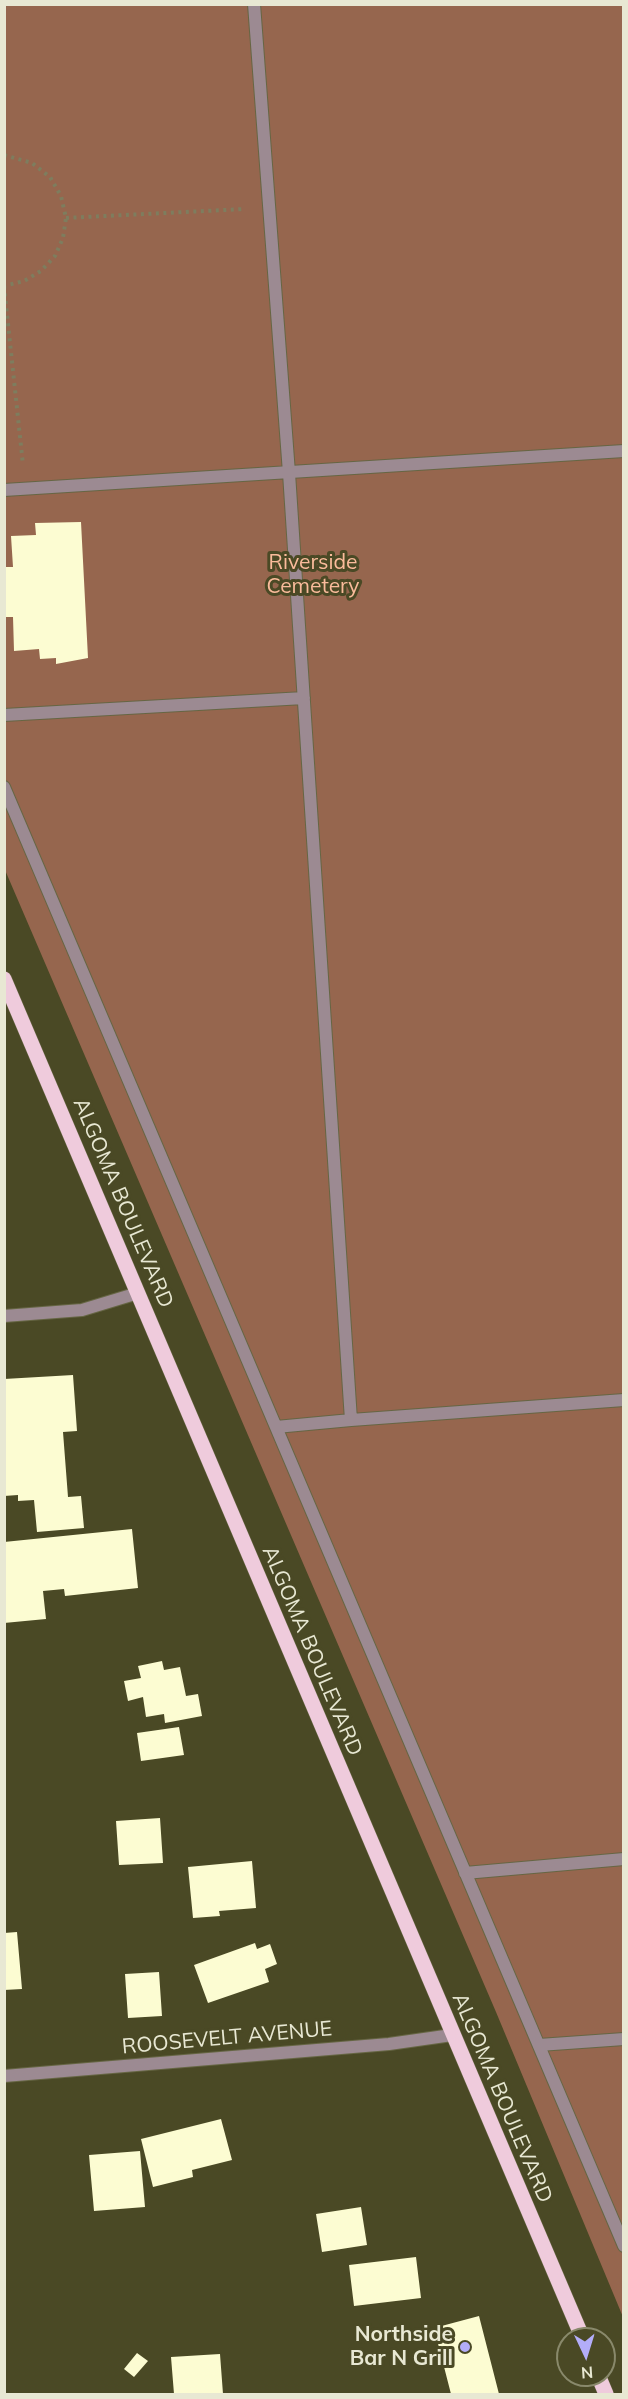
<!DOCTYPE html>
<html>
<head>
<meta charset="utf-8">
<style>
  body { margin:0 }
  #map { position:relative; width:628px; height:2399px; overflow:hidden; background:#4a4925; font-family:Mulish,sans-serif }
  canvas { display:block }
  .frame { position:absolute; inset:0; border:6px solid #e8e8d3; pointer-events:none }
  .north { position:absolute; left:556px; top:2327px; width:60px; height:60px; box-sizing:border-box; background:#4a4925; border:2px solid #89896b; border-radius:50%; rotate:176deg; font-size:16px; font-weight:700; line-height:24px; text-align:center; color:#e8e8d3 }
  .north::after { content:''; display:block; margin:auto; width:21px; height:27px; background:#b3adf9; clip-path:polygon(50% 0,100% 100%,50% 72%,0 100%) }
</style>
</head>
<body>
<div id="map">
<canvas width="628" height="2399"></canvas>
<div class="frame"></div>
<div class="north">N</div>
</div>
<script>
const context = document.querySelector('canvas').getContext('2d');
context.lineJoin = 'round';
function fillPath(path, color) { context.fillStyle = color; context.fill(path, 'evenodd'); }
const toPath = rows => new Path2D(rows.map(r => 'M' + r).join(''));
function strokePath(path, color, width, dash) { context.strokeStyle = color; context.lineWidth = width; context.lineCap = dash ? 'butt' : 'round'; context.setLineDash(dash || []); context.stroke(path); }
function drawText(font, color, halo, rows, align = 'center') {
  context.font = font + ' Mulish,sans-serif'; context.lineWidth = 6; context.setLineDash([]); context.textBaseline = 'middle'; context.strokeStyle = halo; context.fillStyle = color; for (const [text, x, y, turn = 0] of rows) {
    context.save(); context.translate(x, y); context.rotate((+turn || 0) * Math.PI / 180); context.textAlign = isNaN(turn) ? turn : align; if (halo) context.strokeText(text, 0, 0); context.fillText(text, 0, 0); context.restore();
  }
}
fillPath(toPath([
  [4,5,623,5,623,2317,496,2012,5,870]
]), '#96664e');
fillPath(toPath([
  [81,522,88,658,56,664,56,658,40,659,39,649,14,651,13,617,4,617,4,567,13,567,11,536,36,535,35,523],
  [73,1375,77,1431,63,1432,68,1497,81,1496,84,1528,37,1532,34,1500,18,1501,18,1495,4,1496,4,1379],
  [132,1529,138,1588,65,1596,64,1589,43,1591,46,1619,4,1623,4,1542],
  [162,1661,164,1670,180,1667,186,1696,198,1694,202,1716,165,1723,164,1714,146,1717,143,1697,128,1701,124,1681,141,1678,138,1666],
  [179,1727,184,1755,141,1761,137,1733],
  [160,1818,163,1863,119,1865,116,1821],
  [252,1861,256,1908,219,1911,220,1916,193,1918,188,1867],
  [17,1932,22,1989,4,1990,4,1933],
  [255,1943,257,1949,270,1944,277,1964,265,1969,269,1982,208,2003,194,1965],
  [159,1972,162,2016,128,2018,125,1974],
  [221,2119,232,2160,192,2170,193,2177,153,2187,141,2139],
  [140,2151,145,2207,94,2211,89,2155],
  [361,2207,367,2245,322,2252,316,2214],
  [416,2257,421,2298,354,2306,349,2265],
  [479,2316,499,2394,451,2394,434,2328],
  [137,2353,148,2361,134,2377,124,2369],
  [220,2354,223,2394,174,2394,171,2357]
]), '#fcfcd2');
const lane = toPath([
  [254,4,289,473,351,1420,276,1427],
  [4,490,624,451],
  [4,715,304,698],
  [4,787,624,2246],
  [351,1420,624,1400],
  [465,1873,624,1859],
  [539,2045,624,2039]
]);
const street = toPath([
  [4,1316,82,1310,138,1293],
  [4,2076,389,2044,452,2035]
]);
const primary = toPath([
  [4,979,583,2339],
  [598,2375,606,2394]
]);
strokePath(lane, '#664', 14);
strokePath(street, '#664', 14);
strokePath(primary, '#664', 16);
strokePath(toPath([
  [4,155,32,163,50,177,61,196,66,218,63,238,55,256,41,271,24,281,4,286],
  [66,218,244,209],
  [4,286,23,465]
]), '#7e7d5e', 4, [3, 4.5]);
strokePath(lane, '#9c8a92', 12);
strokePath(street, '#9c8a92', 12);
strokePath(primary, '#efcbdc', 15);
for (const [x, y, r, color] of [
  [465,2347,6,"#b3adf9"]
]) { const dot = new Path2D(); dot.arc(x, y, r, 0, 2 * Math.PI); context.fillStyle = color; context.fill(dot); strokePath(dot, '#4a4925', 2); }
drawText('21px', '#fabb9b', '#4a4925', [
  ["Riverside",313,563],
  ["Cemetery",313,587]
]);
drawText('21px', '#e8e8d3', '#4a4925', [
  ["ALGOMA BOULEVARD",123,1203,67],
  ["ALGOMA BOULEVARD",312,1651,67],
  ["ROOSEVELT AVENUE",227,2038,-5],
  ["ALGOMA BOULEVARD",502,2098,67]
]);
drawText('bold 21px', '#e8e8d3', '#4a4925', [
  ["Northside",453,2335],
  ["Bar N Grill",453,2359]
], 'right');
</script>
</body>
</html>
